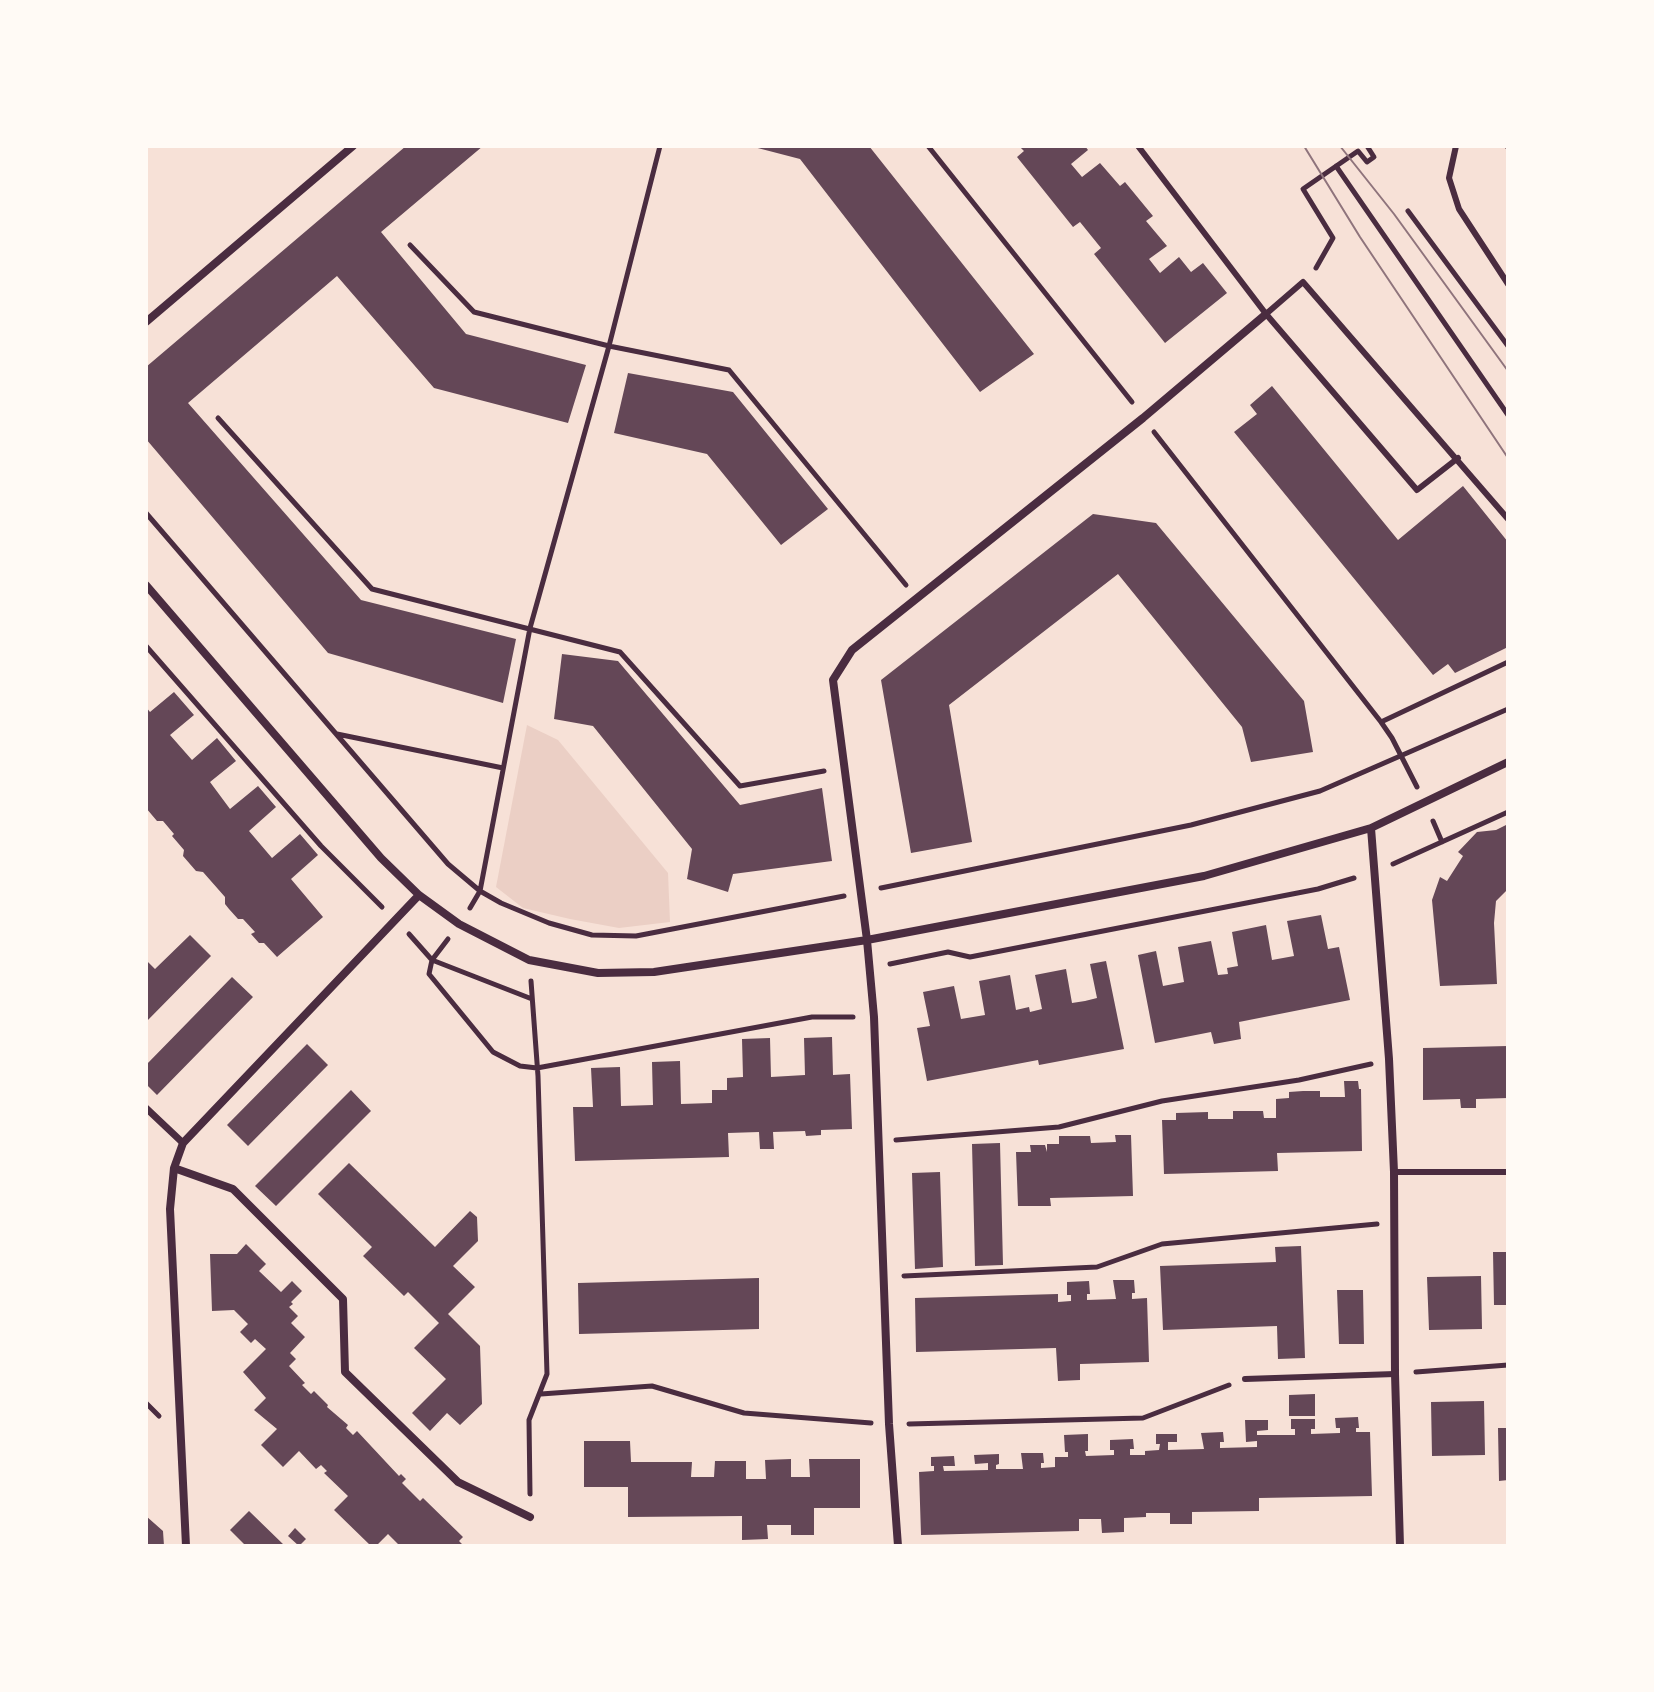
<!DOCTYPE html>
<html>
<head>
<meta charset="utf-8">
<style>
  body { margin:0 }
  #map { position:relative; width:1654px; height:1692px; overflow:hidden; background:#f7e1d7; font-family:"Alegreya Sans",sans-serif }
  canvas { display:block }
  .frame { position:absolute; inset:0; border:148px solid #fffaf5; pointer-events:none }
</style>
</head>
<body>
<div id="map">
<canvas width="1654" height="1692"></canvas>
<div class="frame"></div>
</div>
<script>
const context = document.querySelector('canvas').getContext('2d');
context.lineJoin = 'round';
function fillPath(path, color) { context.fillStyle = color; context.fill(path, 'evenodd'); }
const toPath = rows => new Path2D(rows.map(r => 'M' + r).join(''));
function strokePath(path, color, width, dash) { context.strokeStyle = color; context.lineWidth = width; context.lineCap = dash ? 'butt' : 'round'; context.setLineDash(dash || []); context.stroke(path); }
fillPath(toPath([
  [527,725,558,740,668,873,670,922,619,928,570,919,523,908,496,887]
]), '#ebcfc5');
fillPath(toPath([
  [406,146,483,146,381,232,466,334,586,365,568,423,434,388,337,276,188,403,361,600,516,639,503,703,328,653,146,439,146,367],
  [750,146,869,146,1034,354,980,392,800,159],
  [1019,146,1085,146,1088,150,1071,164,1082,177,1100,163,1120,186,1125,182,1153,216,1146,221,1167,246,1149,259,1160,273,1179,257,1191,272,1203,263,1227,293,1165,343,1094,254,1101,248,1080,222,1073,227,1017,157,1024,151],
  [628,373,733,392,828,509,781,545,707,454,614,433],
  [1272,386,1398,540,1463,486,1508,542,1508,647,1455,673,1448,664,1433,675,1234,432,1257,414,1250,405],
  [1093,514,1156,523,1304,701,1313,752,1251,762,1242,727,1118,574,949,705,972,842,911,853,881,680],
  [562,654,618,661,740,805,822,788,832,861,733,874,728,892,687,879,692,849,593,726,554,719],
  [174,692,194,715,170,735,192,760,217,738,236,761,210,782,230,809,258,786,276,807,249,831,272,858,300,834,318,855,291,879,323,917,277,957,264,943,259,943,251,934,255,932,243,919,238,919,229,909,225,904,225,897,203,872,196,871,183,856,184,850,172,836,174,834,163,821,157,821,146,808,146,707,150,712],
  [1508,824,1508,889,1496,901,1494,923,1497,984,1440,986,1432,900,1440,877,1447,881,1463,856,1458,852,1477,832,1496,830],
  [1321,915,1328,949,1339,947,1350,1000,1239,1022,1241,1039,1214,1044,1211,1032,1155,1043,1138,955,1156,951,1163,986,1184,982,1178,947,1211,941,1218,975,1228,974,1227,968,1238,966,1232,932,1266,925,1272,960,1294,956,1287,921],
  [190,935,211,956,146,1022,146,960,155,969],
  [1106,961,1124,1049,1039,1065,1038,1060,927,1081,917,1028,930,1026,923,992,954,986,961,1019,985,1015,979,981,1010,975,1016,1010,1029,1007,1030,1012,1042,1009,1035,975,1066,969,1072,1003,1085,1001,1097,998,1090,964],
  [232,977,253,997,157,1095,146,1084,146,1065],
  [832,1037,833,1075,850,1074,852,1129,821,1130,821,1135,806,1136,805,1131,773,1132,774,1149,760,1149,759,1132,728,1133,729,1157,575,1161,573,1107,593,1107,591,1068,620,1067,621,1106,653,1105,652,1062,680,1061,681,1104,712,1103,712,1090,727,1090,727,1078,743,1077,742,1039,770,1038,771,1077,805,1075,804,1038],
  [307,1044,328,1065,248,1146,227,1125],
  [1508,1046,1508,1098,1476,1099,1476,1108,1461,1108,1460,1099,1423,1100,1423,1048],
  [1344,1081,1358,1081,1359,1089,1361,1089,1362,1151,1277,1153,1278,1171,1164,1174,1162,1120,1176,1120,1176,1113,1208,1112,1208,1119,1233,1119,1233,1111,1263,1111,1264,1118,1276,1118,1276,1099,1289,1098,1289,1092,1303,1091,1320,1091,1320,1097,1345,1097],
  [351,1090,371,1111,276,1206,255,1186],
  [1115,1135,1131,1135,1133,1196,1050,1198,1051,1206,1018,1206,1016,1152,1031,1152,1030,1145,1045,1145,1047,1152,1047,1144,1059,1144,1059,1136,1090,1136,1091,1143,1116,1142],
  [1000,1143,1003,1265,975,1266,972,1144],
  [349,1163,435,1247,470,1211,477,1217,478,1241,453,1266,475,1287,448,1314,480,1346,482,1404,460,1425,447,1413,430,1431,412,1413,446,1379,414,1348,439,1323,408,1292,404,1296,363,1256,372,1247,318,1194],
  [940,1172,943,1267,915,1269,912,1173],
  [246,1244,266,1264,259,1271,281,1292,292,1281,302,1291,291,1302,293,1304,289,1307,298,1316,291,1323,305,1337,290,1353,296,1359,289,1366,305,1383,302,1385,311,1394,314,1391,328,1405,327,1407,348,1425,346,1428,353,1435,357,1431,399,1476,401,1474,406,1479,402,1483,420,1501,423,1498,463,1537,459,1541,464,1546,400,1546,388,1534,376,1546,371,1546,334,1510,348,1496,324,1473,327,1471,321,1465,316,1469,299,1451,283,1467,261,1445,277,1429,254,1410,266,1398,243,1372,266,1349,255,1339,251,1343,240,1332,248,1324,234,1310,212,1311,210,1254,237,1254],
  [1301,1246,1305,1358,1278,1359,1277,1326,1163,1330,1160,1266,1276,1262,1275,1247],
  [1493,1252,1508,1252,1508,1305,1494,1305],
  [1481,1276,1482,1329,1429,1330,1427,1277],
  [759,1278,759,1329,579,1334,578,1283],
  [1113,1280,1134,1280,1135,1293,1132,1293,1132,1299,1147,1298,1149,1362,1080,1364,1080,1380,1058,1381,1056,1348,916,1352,915,1298,1058,1294,1058,1302,1071,1301,1071,1295,1067,1295,1067,1282,1089,1281,1090,1294,1087,1294,1087,1300,1116,1299],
  [1337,1290,1363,1290,1364,1344,1339,1344],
  [1315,1394,1315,1416,1289,1416,1289,1395],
  [1484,1401,1485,1455,1432,1456,1431,1402],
  [1358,1417,1359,1428,1356,1428,1356,1432,1370,1432,1372,1496,1259,1498,1259,1511,1192,1512,1192,1524,1170,1524,1170,1513,1146,1513,1146,1517,1124,1518,1124,1532,1102,1533,1101,1519,1079,1519,1079,1531,921,1535,919,1472,934,1471,934,1466,931,1466,931,1457,954,1456,955,1466,943,1466,944,1471,988,1470,988,1463,975,1464,974,1455,999,1454,999,1464,996,1465,996,1469,1023,1469,1021,1453,1043,1453,1044,1463,1041,1463,1041,1468,1055,1467,1055,1457,1068,1457,1068,1452,1065,1452,1064,1435,1088,1434,1088,1451,1085,1451,1086,1456,1114,1455,1114,1450,1110,1450,1110,1440,1133,1439,1134,1449,1130,1449,1130,1455,1145,1455,1145,1451,1159,1450,1160,1444,1156,1444,1156,1434,1177,1434,1177,1442,1168,1442,1168,1450,1204,1449,1201,1433,1223,1432,1224,1442,1220,1442,1220,1448,1257,1447,1257,1441,1246,1442,1245,1420,1268,1420,1268,1430,1257,1431,1257,1435,1295,1435,1295,1429,1291,1429,1291,1419,1315,1419,1315,1429,1311,1429,1311,1434,1340,1433,1340,1428,1336,1428,1335,1418],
  [1498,1428,1508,1428,1508,1480,1499,1481],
  [584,1441,630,1441,631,1462,692,1462,691,1477,714,1477,715,1461,746,1461,746,1479,766,1479,765,1460,791,1459,791,1477,810,1477,809,1459,860,1459,860,1508,814,1508,814,1535,791,1535,791,1525,767,1525,768,1539,742,1540,742,1516,628,1517,628,1487,584,1487],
  [249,1511,285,1546,246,1546,230,1530],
  [146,1516,163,1531,164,1546,146,1546],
  [295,1528,306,1539,299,1546,288,1536]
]), '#644757');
strokePath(toPath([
  [928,146,1132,402],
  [1507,146,1508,148],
  [1336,166,1508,415],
  [1408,211,1508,346],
  [410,245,474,312,609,346,729,370,906,585],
  [1316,268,1333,238,1303,189,1358,151,1367,162,1374,157,1367,146],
  [218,418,372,589,620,652,740,786,824,771],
  [1154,432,1381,722,1392,738,1417,787],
  [146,513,448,864,480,891,501,903,549,923,592,935,636,936,844,896],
  [146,646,321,846,382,907],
  [1381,722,1508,662],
  [337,734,503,768],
  [1433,821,1442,842],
  [1393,864,1508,812],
  [881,888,1191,825,1320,791,1508,709],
  [470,908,480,891,530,628,609,346,660,146],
  [409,934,432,960,429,974,493,1052,520,1066,537,1068,812,1017,853,1017],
  [448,939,432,960,532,999],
  [890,964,948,952,970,957,1318,889,1354,878],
  [896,1140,1059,1127,1162,1101,1299,1080,1371,1064],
  [904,1276,1097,1267,1162,1244,1377,1224],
  [1416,1372,1508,1365],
  [541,1394,652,1386,744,1413,871,1423],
  [146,1403,159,1416],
  [909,1424,1143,1418,1229,1385],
  [530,1494,529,1420,547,1374,538,1076,531,981]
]), '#4a2c40', 5);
strokePath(toPath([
  [1138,146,1266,314,1417,490,1458,458],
  [1456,146,1449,178,1459,209,1508,284],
  [1266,314,1303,282,1508,519],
  [1394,1172,1508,1172],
  [1245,1379,1395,1374]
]), '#4a2c40', 6);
strokePath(toPath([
  [146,1108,183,1143]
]), '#4a2c40', 7);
strokePath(toPath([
  [146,322,353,146],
  [146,585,381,858,419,895,459,924,529,960,598,973,654,972,867,940,1204,876,1371,828,1508,762],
  [1371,828,1389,1059,1394,1172,1395,1374,1400,1546],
  [174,1168,233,1189,343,1299,345,1372,458,1482,530,1517],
  [186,1546,170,1209,174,1168,183,1143,419,895],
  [898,1546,889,1424,874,1017,867,940,833,680,852,650,1143,418,1266,314]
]), '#4a2c40', 8);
strokePath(toPath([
  [1304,146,1360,237,1508,458],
  [1340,146,1394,214,1508,371]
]), '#8f747c', 2);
</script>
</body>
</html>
